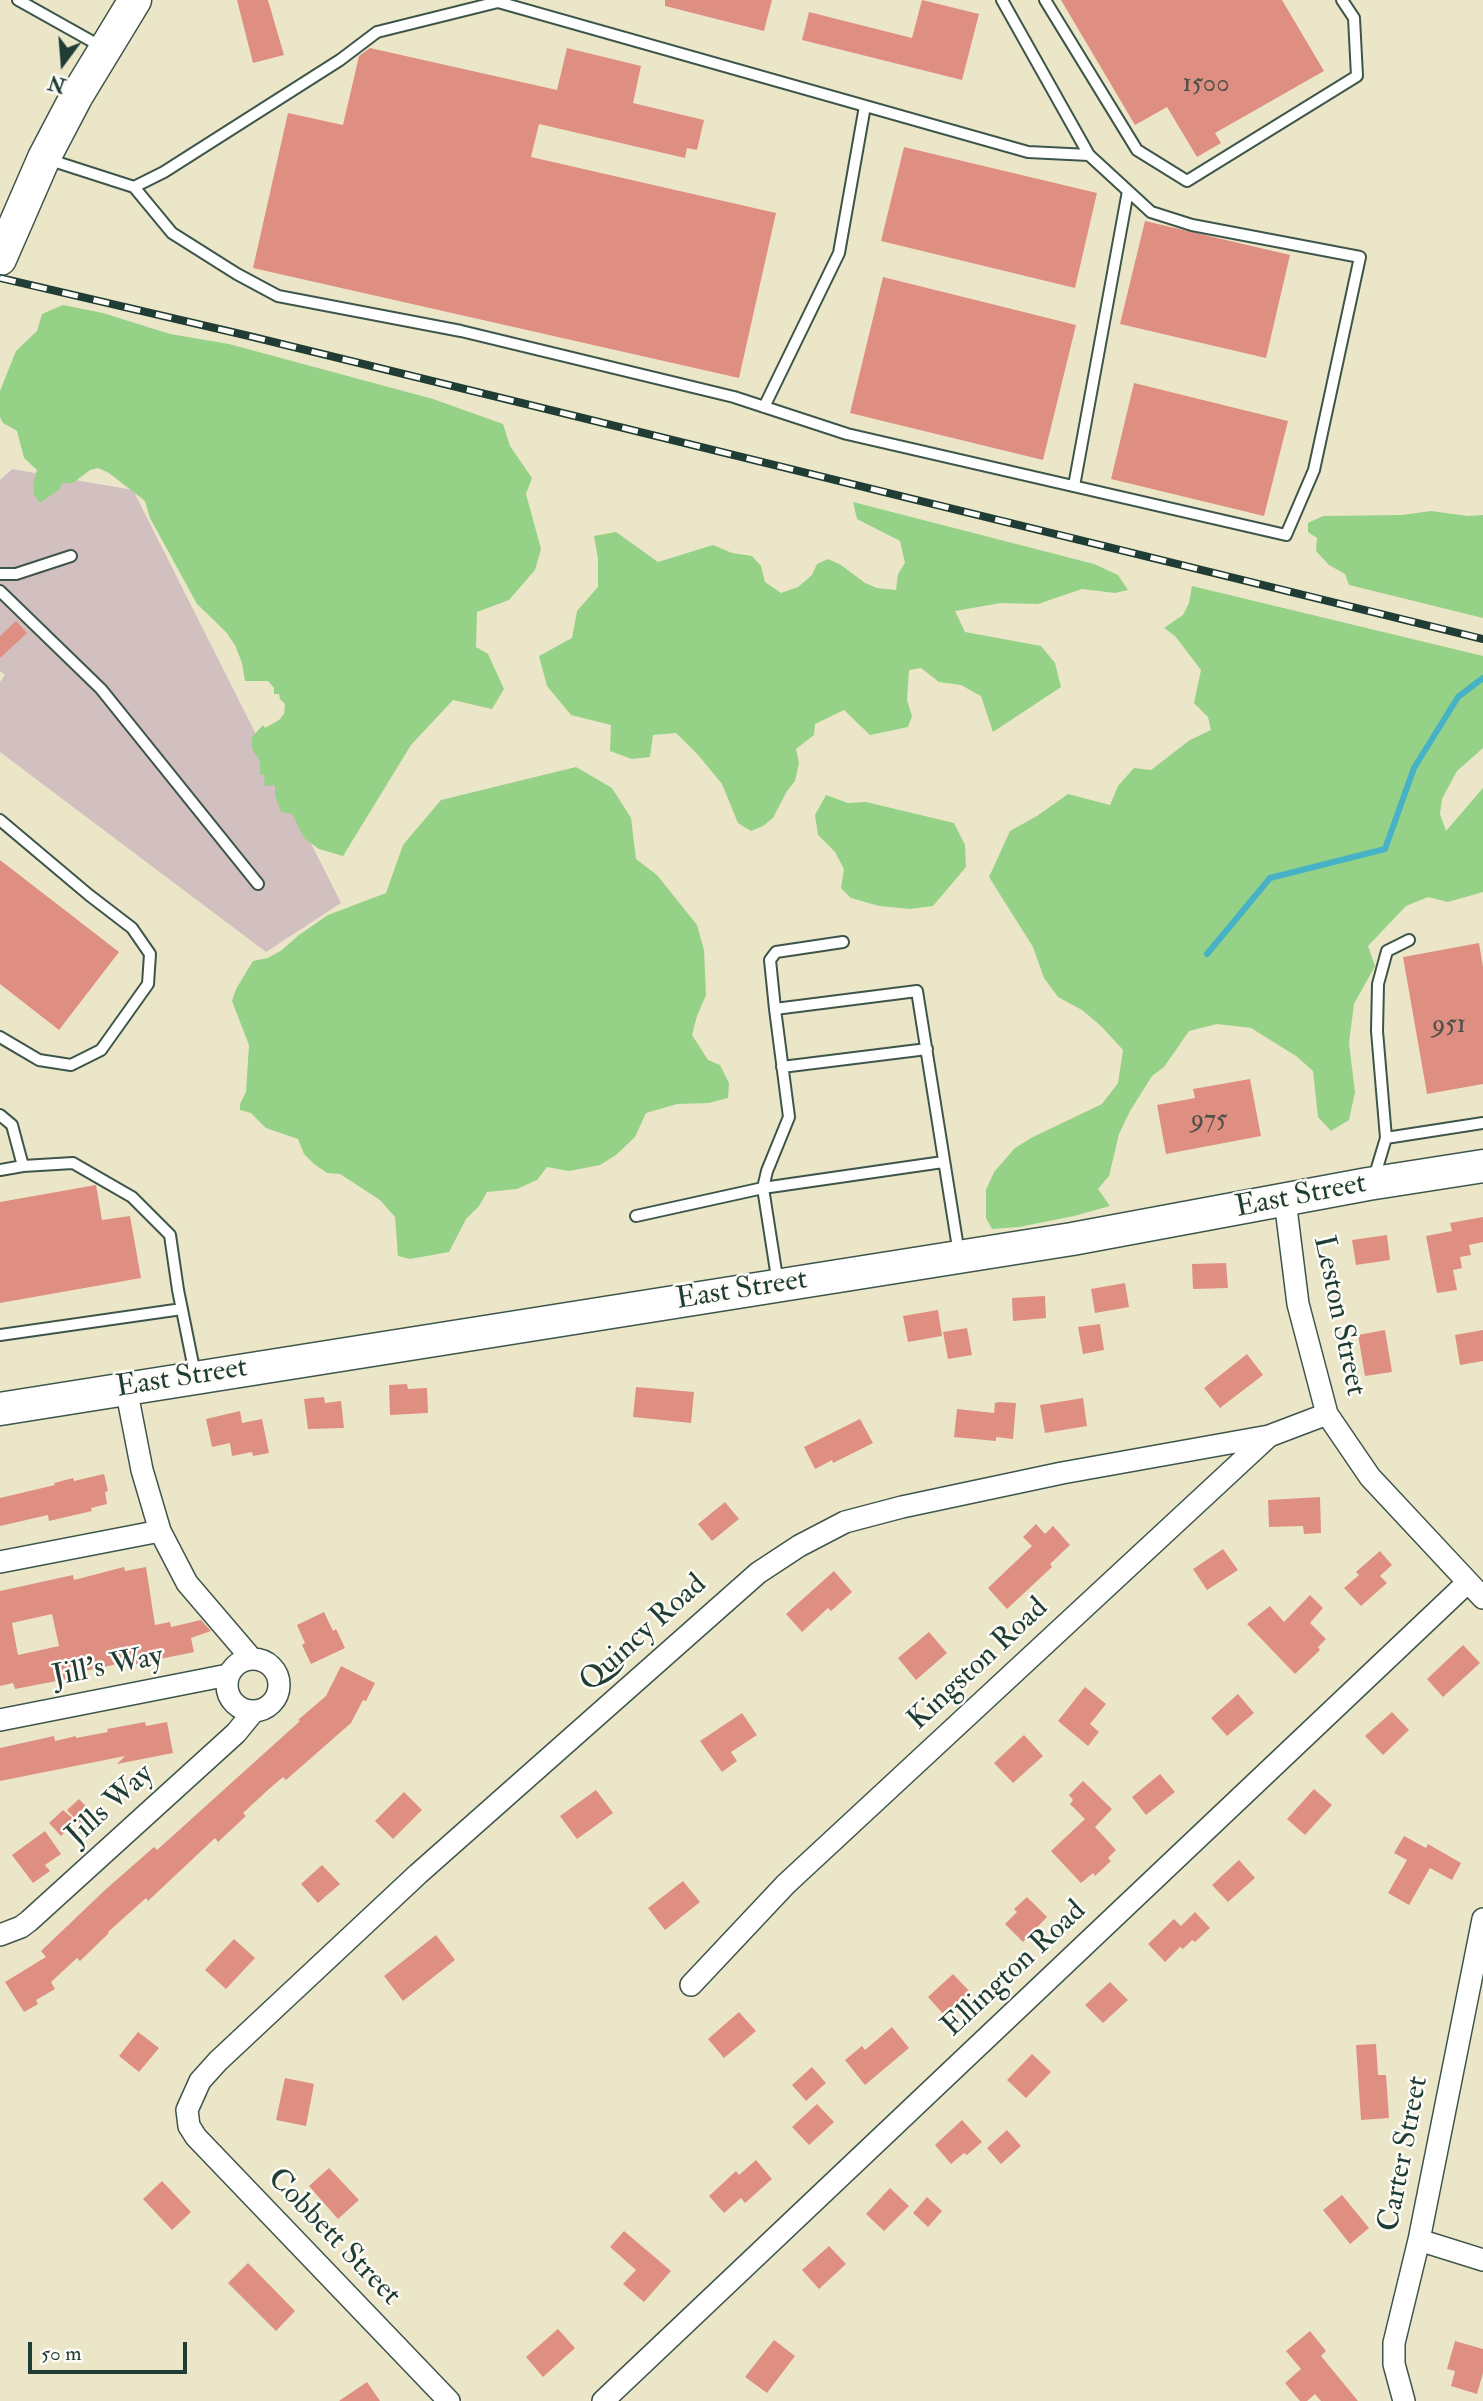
<!DOCTYPE html>
<html>
<head>
<meta charset="utf-8">
<style>
  body { margin:0 }
  #map { position:relative; width:1483px; height:2401px; overflow:hidden; background:#ece6c9; font-family:"IM FELL Double Pica",serif }
  canvas { display:block }
  .north { position:absolute; left:28px; top:28px; width:70px; height:70px; -webkit-text-stroke:5px #fdfcf7; paint-order:stroke; rotate:196deg; font-size:19px; font-weight:700; line-height:28px; text-align:center; color:#1f3d34 }
  .north::after { content:''; display:block; margin:auto; width:24px; height:32px; background:#1f3d34; clip-path:polygon(50% 0,100% 100%,50% 72%,0 100%) }
  .scale { position:absolute; left:28px; top:2342px; width:159px; height:32px; box-sizing:border-box; border:4px solid #1f3d34; border-top:0; padding-left:9px; font-size:21px; line-height:24px; white-space:nowrap; color:#1f3d34; -webkit-text-stroke:5px #fdfcf7; paint-order:stroke }
</style>
</head>
<body>
<div id="map">
<canvas width="1483" height="2401"></canvas>
<div class="north">N</div>
<div class="scale">50 m</div>
</div>
<script>
const context = document.querySelector('canvas').getContext('2d');
context.lineJoin = 'round';
function fillPath(path, color) { context.fillStyle = color; context.fill(path, 'evenodd'); }
const toPath = rows => new Path2D(rows.map(r => 'M' + r).join(''));
function strokePath(path, color, width, dash) { context.strokeStyle = color; context.lineWidth = width; context.lineCap = dash ? 'butt' : 'round'; context.setLineDash(dash || []); context.stroke(path); }
function drawText(font, color, halo, rows, align = 'center') {
  context.font = font + ' "IM FELL Double Pica",serif'; context.lineWidth = 5; context.setLineDash([]); context.textBaseline = 'middle'; context.strokeStyle = halo; context.fillStyle = color; for (const [text, x, y, turn = 0] of rows) {
    context.save(); context.translate(x, y); context.rotate((+turn || 0) * Math.PI / 180); context.textAlign = isNaN(turn) ? turn : align; if (halo) context.strokeText(text, 0, 0); context.fillText(text, 0, 0); context.restore();
  }
}
fillPath(toPath([
  [12,469,133,490,341,903,266,952,0,752,0,682,5,675,0,671,0,480]
]), '#d2bfc0');
fillPath(toPath([
  [63,305,103,313,170,334,229,344,433,399,503,424,510,446,532,478,526,494,541,549,535,570,509,600,477,612,476,647,488,654,504,689,492,709,453,700,411,745,343,856,319,849,305,839,292,814,281,812,275,796,275,785,265,786,264,775,260,774,260,761,252,749,252,737,263,725,265,728,279,720,284,714,285,704,280,699,279,694,274,694,274,688,268,681,245,681,242,663,235,645,226,632,197,604,150,518,145,501,109,473,98,468,90,470,73,483,62,483,60,489,40,503,34,495,33,484,37,470,24,458,17,431,3,423,0,417,0,391,16,351,37,331,42,314],
  [853,502,1094,564,1118,575,1128,590,1115,593,1082,589,1038,604,1001,603,955,611,965,632,1041,646,1055,663,1061,687,993,732,981,696,961,685,939,682,921,668,909,670,907,700,912,716,908,727,870,735,844,710,815,724,814,735,796,749,799,763,795,781,787,791,773,818,763,826,751,831,738,823,722,784,699,756,676,733,653,735,650,757,632,759,610,751,611,725,571,715,547,686,539,656,572,638,577,611,598,587,598,559,594,536,616,532,658,562,713,545,732,553,752,556,761,566,765,582,781,593,798,587,812,575,817,564,828,559,841,565,865,583,877,588,896,590,898,574,905,563,900,541,857,519],
  [1431,511,1468,516,1483,515,1483,618,1349,585,1345,574,1329,565,1316,551,1317,538,1308,532,1308,523,1323,516,1402,515],
  [1192,586,1483,656,1483,748,1457,771,1442,799,1440,814,1446,831,1483,788,1483,892,1448,902,1428,897,1406,906,1368,946,1375,966,1354,1004,1349,1043,1355,1092,1349,1120,1331,1131,1318,1117,1313,1071,1296,1056,1251,1028,1217,1024,1189,1031,1164,1067,1152,1076,1130,1111,1119,1134,1109,1176,1098,1189,1110,1206,1074,1216,1019,1227,992,1229,986,1218,986,1190,994,1172,1015,1148,1031,1138,1102,1104,1118,1083,1123,1050,1101,1026,1082,1010,1058,997,1044,978,1033,947,989,877,1010,831,1037,816,1068,794,1110,805,1118,786,1134,768,1151,770,1190,740,1211,730,1208,717,1194,703,1201,670,1175,636,1164,628,1183,615,1189,603],
  [576,767,612,788,631,818,636,859,657,875,697,925,704,950,706,995,697,1016,692,1035,708,1060,720,1065,729,1083,728,1098,709,1103,677,1104,646,1113,635,1137,616,1155,600,1165,569,1171,547,1167,537,1180,517,1189,487,1192,479,1206,466,1219,449,1252,410,1259,398,1256,395,1217,380,1200,340,1174,327,1173,314,1164,304,1154,298,1139,266,1128,251,1113,240,1110,240,1104,246,1092,249,1045,232,1001,236,989,253,961,268,958,282,950,299,935,328,915,386,893,403,845,441,800],
  [826,795,848,803,866,802,954,823,965,845,966,867,933,906,910,909,879,906,851,898,841,888,844,869,835,852,818,835,815,815]
]), '#95d186');
strokePath(toPath([
  [1207,954,1270,878,1385,849,1414,768,1458,697,1483,678]
]), '#47b2c5', 6);
fillPath(toPath([
  [237,0,268,0,284,55,253,63],
  [665,0,772,0,764,31,665,6],
  [922,0,979,14,962,80,802,40,809,12,912,38],
  [1061,0,1282,0,1324,71,1215,133,1221,143,1197,157,1167,107,1135,125],
  [370,48,557,90,567,48,641,66,633,103,704,120,697,150,687,148,685,158,539,124,531,157,776,213,739,378,253,268,288,113,343,125,359,56],
  [904,147,1097,193,1075,288,881,241],
  [1145,221,1290,255,1266,358,1120,324],
  [883,277,1076,325,1043,460,850,413],
  [1134,383,1288,421,1264,516,1111,479],
  [16,621,27,633,0,658,0,636],
  [0,860,119,952,59,1030,0,984],
  [1479,943,1483,967,1483,1084,1427,1094,1403,957],
  [1250,1079,1261,1136,1166,1154,1157,1105,1195,1098,1193,1089],
  [96,1185,102,1220,130,1216,141,1278,0,1303,0,1202],
  [1483,1217,1483,1242,1469,1245,1471,1255,1460,1257,1462,1268,1453,1270,1457,1290,1437,1293,1426,1236,1452,1231,1450,1223],
  [1387,1235,1390,1260,1356,1265,1352,1240],
  [1226,1263,1228,1288,1193,1289,1192,1264],
  [1125,1283,1129,1307,1095,1313,1091,1289],
  [1045,1296,1046,1318,1013,1321,1012,1298],
  [938,1310,942,1336,908,1342,903,1316],
  [1100,1324,1104,1350,1083,1354,1078,1327],
  [967,1328,972,1355,948,1359,943,1332],
  [1385,1330,1392,1372,1365,1376,1358,1335],
  [1483,1330,1483,1361,1460,1365,1455,1335],
  [1247,1354,1263,1375,1220,1408,1204,1388],
  [407,1384,408,1389,427,1388,428,1413,390,1415,389,1385],
  [636,1387,694,1392,691,1423,633,1417],
  [324,1397,325,1403,341,1401,344,1428,308,1429,304,1399],
  [1083,1398,1087,1426,1045,1433,1040,1405],
  [999,1402,1016,1403,1013,1439,996,1437,996,1441,954,1437,957,1409,994,1413,995,1403],
  [240,1411,242,1423,262,1419,269,1453,253,1456,252,1452,232,1456,230,1443,212,1447,206,1419],
  [860,1419,873,1443,833,1463,832,1460,815,1469,804,1447],
  [104,1474,108,1491,105,1492,107,1504,91,1508,92,1511,49,1521,48,1515,0,1526,0,1498,55,1485,54,1483,73,1478,74,1481],
  [1320,1497,1321,1533,1304,1534,1303,1526,1269,1527,1268,1500],
  [725,1502,739,1519,712,1541,698,1524],
  [1036,1524,1045,1534,1053,1526,1070,1545,1050,1564,1052,1567,1007,1609,988,1588,1032,1546,1023,1537],
  [1223,1549,1238,1570,1207,1590,1193,1569],
  [1380,1551,1392,1565,1380,1576,1387,1583,1361,1606,1344,1588,1359,1575,1356,1572],
  [124,1567,125,1571,146,1567,155,1625,170,1622,171,1627,201,1620,211,1631,191,1638,194,1652,136,1664,136,1660,85,1671,86,1674,67,1679,15,1689,13,1683,0,1686,0,1591,73,1575,74,1580],
  [52,1614,59,1646,18,1655,12,1623],
  [834,1571,852,1592,831,1611,828,1608,802,1632,786,1614],
  [1310,1595,1323,1608,1310,1623,1326,1639,1318,1647,1320,1650,1295,1674,1247,1624,1270,1606,1284,1622],
  [324,1612,333,1631,336,1629,345,1648,311,1664,302,1645,305,1643,297,1625],
  [929,1632,947,1653,916,1680,898,1658],
  [1463,1645,1480,1663,1443,1697,1427,1679],
  [341,1666,375,1683,366,1701,363,1700,351,1723,286,1780,283,1777,269,1789,243,1813,246,1816,218,1842,215,1838,148,1901,146,1898,108,1932,109,1933,80,1961,77,1958,51,1982,55,1989,36,2000,38,2004,24,2012,5,1982,46,1957,41,1951,105,1890,154,1847,157,1850,300,1721,298,1720,326,1696],
  [1085,1687,1106,1704,1090,1724,1099,1732,1088,1746,1058,1721],
  [1238,1694,1254,1713,1227,1736,1211,1718],
  [1392,1712,1409,1730,1383,1755,1365,1736],
  [742,1713,757,1735,731,1752,737,1761,722,1772,700,1741],
  [145,1722,146,1726,167,1722,173,1753,117,1764,125,1756,0,1781,0,1748,54,1736,55,1741,76,1736,76,1738,108,1732,107,1729],
  [1024,1735,1043,1756,1013,1783,994,1763],
  [1160,1774,1175,1792,1146,1815,1132,1797],
  [1083,1781,1112,1809,1095,1827,1116,1850,1108,1858,1111,1861,1095,1876,1093,1873,1081,1883,1051,1851,1085,1819,1070,1804,1073,1800,1069,1795],
  [1314,1789,1332,1805,1305,1835,1287,1819],
  [596,1790,613,1813,577,1839,560,1816],
  [404,1792,422,1810,393,1839,375,1821],
  [79,1799,98,1819,86,1830,67,1810],
  [63,1810,76,1821,61,1836,49,1823],
  [45,1831,61,1854,45,1865,50,1871,33,1883,12,1855],
  [1404,1836,1426,1848,1428,1844,1461,1863,1452,1880,1430,1868,1409,1905,1388,1893,1407,1860,1394,1853],
  [1239,1860,1255,1878,1228,1902,1212,1885],
  [322,1865,340,1884,318,1903,301,1884],
  [683,1881,700,1902,665,1930,648,1908],
  [1027,1897,1047,1917,1023,1942,1005,1924,1017,1912,1014,1909],
  [1195,1912,1210,1928,1195,1942,1192,1940,1183,1949,1180,1947,1165,1962,1148,1944,1174,1919,1181,1926],
  [436,1935,455,1960,403,2001,384,1976],
  [234,1939,255,1958,226,1989,205,1970],
  [953,1974,970,1992,945,2016,928,1997],
  [1110,1982,1128,2000,1103,2023,1085,2005],
  [739,2012,756,2031,724,2058,708,2039],
  [892,2027,909,2048,865,2085,845,2060,862,2046,865,2050],
  [138,2032,159,2048,139,2072,119,2056],
  [1376,2044,1378,2075,1386,2075,1389,2118,1361,2120,1356,2045],
  [1032,2054,1051,2072,1026,2098,1007,2080],
  [812,2067,826,2083,806,2101,792,2085],
  [285,2078,314,2084,306,2126,276,2120],
  [817,2104,834,2122,809,2145,792,2127],
  [962,2120,982,2142,967,2155,964,2153,951,2164,935,2145],
  [1007,2130,1021,2146,1001,2164,987,2148],
  [756,2160,772,2179,745,2203,741,2198,724,2213,709,2196,736,2171,739,2175],
  [329,2168,359,2200,338,2219,309,2186],
  [162,2181,191,2212,172,2230,143,2199],
  [890,2188,909,2206,884,2231,866,2214],
  [1342,2195,1369,2228,1350,2244,1323,2210],
  [927,2197,942,2211,928,2227,913,2213],
  [624,2231,671,2271,644,2302,623,2284,636,2270,610,2247],
  [829,2246,846,2264,819,2289,802,2270],
  [248,2263,295,2311,276,2331,228,2283],
  [558,2329,575,2348,543,2377,526,2357],
  [1310,2331,1326,2351,1321,2356,1358,2401,1321,2401,1315,2394,1307,2401,1300,2401,1285,2383,1301,2369,1286,2351],
  [774,2340,795,2356,767,2393,745,2377],
  [1455,2341,1483,2349,1483,2373,1477,2394,1451,2386,1455,2371,1447,2369],
  [367,2382,380,2401,339,2401]
]), '#df8f82');
const lane = toPath([
  [18,0,102,47],
  [1045,0,1137,150,1187,181,1357,76,1354,18,1342,0],
  [498,2,1028,152,1089,155],
  [47,159,134,187,164,172,340,60,377,32,502,1],
  [134,187,172,233,237,274,278,296,461,331,734,397,847,434,1286,535,1314,470,1360,257,1192,225,1151,212,1089,155,1002,0],
  [764,407,839,253,865,106],
  [1074,486,1128,191],
  [0,574,16,574,71,556],
  [0,591,101,689,258,884],
  [0,820,89,895,132,928,150,954,148,984,101,1050,71,1065,39,1060,0,1037],
  [775,1009,770,960,776,952,843,942],
  [782,1067,927,1049],
  [0,1115,12,1125,23,1166],
  [1386,1138,1377,1031,1378,984,1387,951,1409,940],
  [0,1170,23,1166,73,1163,132,1197,170,1235,178,1290,195,1374],
  [1374,1178,1386,1138,1483,1123],
  [636,1216,763,1188,943,1162],
  [778,1284,763,1188,767,1171,789,1117,775,1009,917,991,959,1254],
  [0,1335,182,1309]
]);
const street = toPath([
  [1285,1200,1298,1304,1327,1414,1370,1477,1483,1598],
  [126,1388,142,1470,160,1531,187,1583,252,1659],
  [0,1562,160,1531],
  '227 1685a26 26 0 1 1 52 0a26 26 0 1 1-52 0Z',
  [0,1720,228,1675],
  [0,1935,21,1927,29,1921,236,1733,254,1711],
  [691,1985,786,1884,1269,1436,1327,1414],
  [1419,2240,1483,2260],
  [449,2401,196,2137,189,2126,187,2110,200,2081,218,2061,418,1874,758,1573,799,1546,845,1522,902,1507,1062,1473,1269,1436],
  [603,2401,1468,1582],
  [1404,2401,1394,2364,1394,2343,1419,2240,1483,1919]
]);
const secondary = toPath([
  [0,259,44,158,76,97,135,0],
  [0,1409,1072,1239,1368,1184,1483,1166]
]);
strokePath(lane, '#3e564a', 14);
strokePath(street, '#3e564a', 24);
strokePath(secondary, '#3e564a', 35);
strokePath(lane, '#fff', 10);
strokePath(street, '#fff', 21);
strokePath(secondary, '#fff', 32);
const rail = toPath([
  [0,278,249,336,1483,639]
]);
strokePath(rail, '#1f3d34', 8);
strokePath(rail, '#fdfcf7', 5, [16]);
drawText('26px', '#4f5248', null, [
  ["1500",1206,85],
  ["951",1449,1026],
  ["975",1209,1121]
]);
drawText('30px', '#1f3d34', '#fdfcf7', [
  ["East Street",1301,1197,-11],
  ["East Street",742,1291,-9],
  ["Leston Street",1338,1316,78],
  ["East Street",182,1379,-9],
  ["Quincy Road",644,1634,-42],
  ["Kingston Road",979,1665,-43],
  ["Jill's Way",108,1668,-11],
  ["Jills Way",111,1806,-42],
  ["Ellington Road",1015,1970,-43],
  ["Carter Street",1405,2154,-79],
  ["Cobbett Street",333,2238,46]
]);
</script>
</body>
</html>
